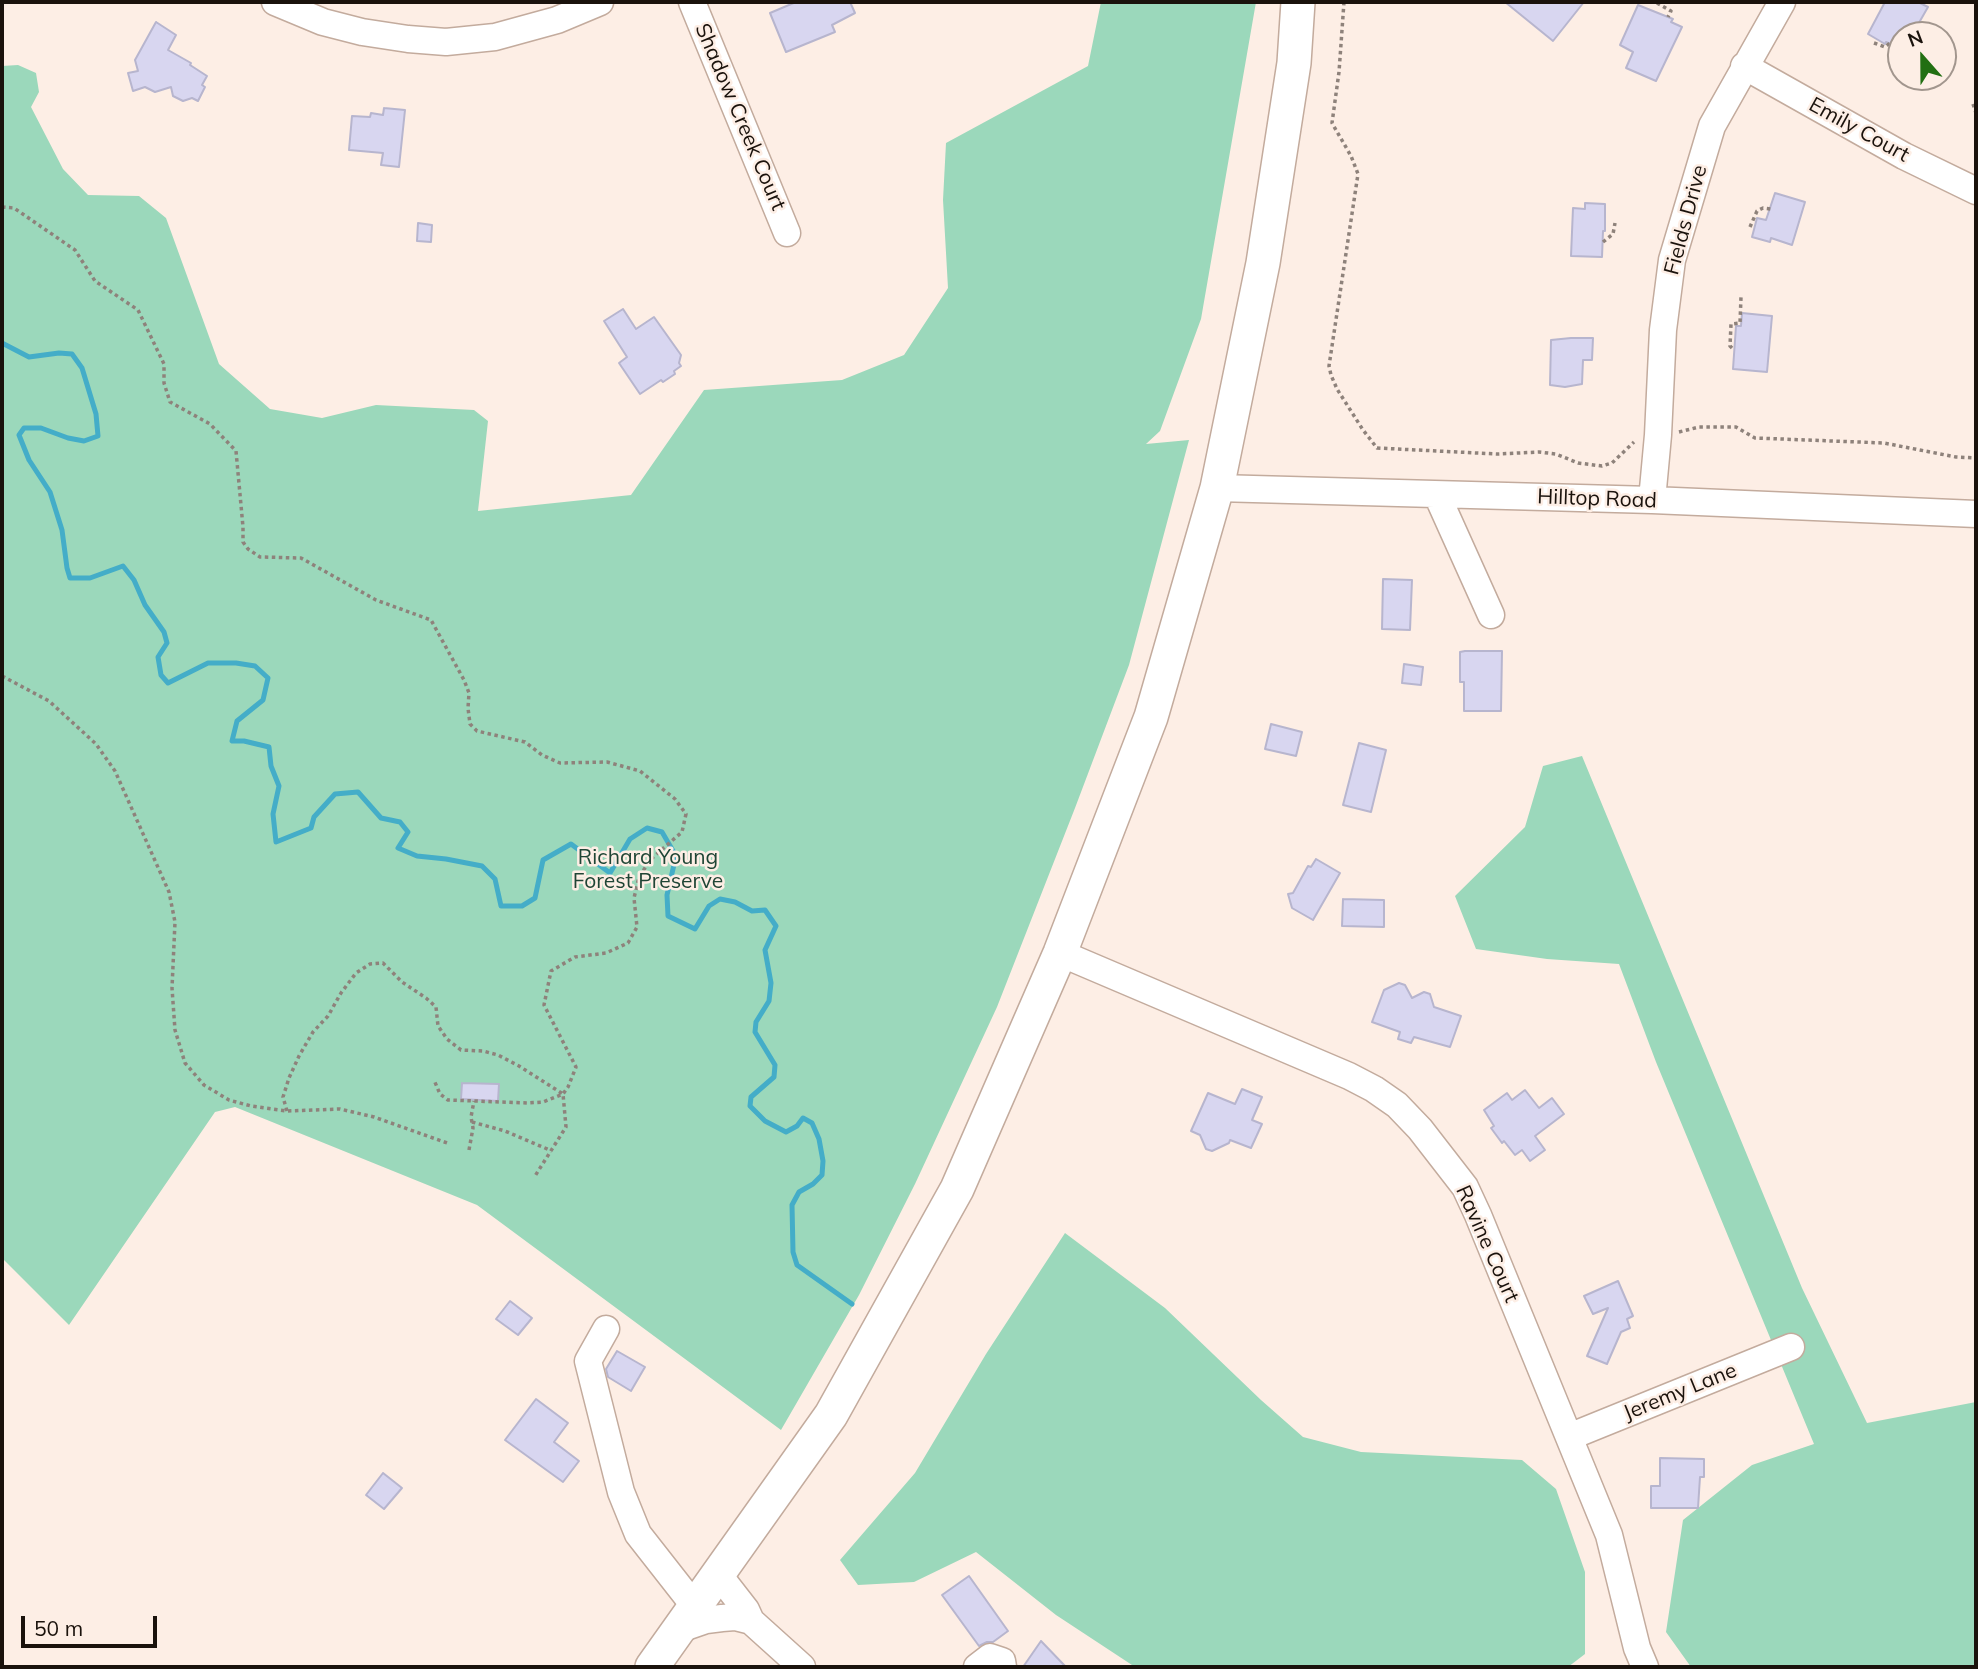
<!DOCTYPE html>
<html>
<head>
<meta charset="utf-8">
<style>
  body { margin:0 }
  #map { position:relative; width:1978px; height:1669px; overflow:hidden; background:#fdeee5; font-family:Mulish,sans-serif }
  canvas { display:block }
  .frame { position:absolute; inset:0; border:4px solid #1a120c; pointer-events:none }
  .north { position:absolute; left:1887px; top:21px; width:70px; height:70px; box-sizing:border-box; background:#fdeee5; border:2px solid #a2968e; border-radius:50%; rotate:339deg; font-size:19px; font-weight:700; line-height:28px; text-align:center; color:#1a120c }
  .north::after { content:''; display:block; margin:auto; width:24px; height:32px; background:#226f12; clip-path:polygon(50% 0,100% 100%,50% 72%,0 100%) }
  .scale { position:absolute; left:21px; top:1616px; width:136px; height:32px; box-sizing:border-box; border:4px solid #1a120c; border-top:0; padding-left:9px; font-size:21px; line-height:24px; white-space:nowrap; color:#1a120c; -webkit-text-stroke:5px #fdeee5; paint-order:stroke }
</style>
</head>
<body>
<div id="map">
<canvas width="1978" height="1669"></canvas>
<div class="frame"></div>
<div class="north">N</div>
<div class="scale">50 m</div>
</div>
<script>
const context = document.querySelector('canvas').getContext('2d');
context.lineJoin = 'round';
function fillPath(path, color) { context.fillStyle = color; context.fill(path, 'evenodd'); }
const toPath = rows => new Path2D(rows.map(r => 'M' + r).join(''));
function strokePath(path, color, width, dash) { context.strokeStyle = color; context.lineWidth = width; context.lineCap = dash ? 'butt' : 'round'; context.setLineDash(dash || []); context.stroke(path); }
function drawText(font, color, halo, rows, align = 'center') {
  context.font = font + ' Mulish,sans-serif'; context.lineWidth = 5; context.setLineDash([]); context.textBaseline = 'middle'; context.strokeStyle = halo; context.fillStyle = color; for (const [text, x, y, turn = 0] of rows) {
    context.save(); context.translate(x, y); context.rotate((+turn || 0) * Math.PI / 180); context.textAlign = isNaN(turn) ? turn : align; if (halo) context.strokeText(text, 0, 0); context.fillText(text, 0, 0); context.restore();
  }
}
fillPath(toPath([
  [1101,2,1256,2,1201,319,1160,431,1146,444,1189,440,1129,665,1075,808,997,1007,915,1184,859,1295,781,1430,477,1205,235,1107,215,1112,69,1325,2,1258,2,66,18,65,36,73,39,92,31,107,63,169,88,195,139,196,166,218,219,364,270,409,322,418,376,405,474,410,488,421,478,511,631,495,704,390,842,380,904,355,948,288,943,200,946,143,1088,66],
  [1582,756,1802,1288,1867,1423,1976,1402,1976,1667,1691,1667,1666,1632,1683,1520,1752,1465,1814,1444,1656,1062,1619,964,1547,959,1476,949,1455,896,1525,827,1543,766],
  [1065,1233,1165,1308,1261,1400,1303,1437,1361,1452,1522,1460,1556,1489,1585,1572,1585,1654,1568,1667,1131,1667,1132,1665,1056,1615,976,1552,914,1582,858,1585,840,1560,915,1473,986,1354]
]), '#9bd8bb');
strokePath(toPath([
  [2,343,29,357,59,353,72,354,82,368,96,414,98,436,84,441,68,438,41,428,24,428,19,435,29,460,50,492,62,530,67,568,70,578,90,578,123,566,134,580,145,605,164,632,167,643,158,657,161,675,168,683,208,663,236,663,255,666,268,678,263,700,237,721,232,741,244,741,269,747,271,766,279,786,273,814,276,842,311,828,314,817,335,794,358,792,381,818,400,822,408,832,398,848,417,856,446,859,482,866,495,879,501,906,522,906,535,898,543,860,571,844,610,873,630,839,647,828,662,832,676,856,667,895,668,916,695,929,709,906,720,899,735,902,752,911,765,910,776,926,765,950,771,983,769,1001,756,1022,755,1032,775,1065,774,1077,751,1097,750,1106,765,1121,786,1132,797,1126,803,1118,812,1123,819,1139,823,1161,822,1175,813,1184,799,1192,792,1205,793,1252,797,1265,852,1304]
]), '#44adc8', 5);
const building = toPath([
  [796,2,850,2,855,13,832,25,835,32,786,52,770,13,796,2],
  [1505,2,1584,2,1553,41,1505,2],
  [1885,2,1918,2,1928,7,1912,35,1901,35,1901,48,1886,42,1885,44,1868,34,1885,2],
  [1638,5,1673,19,1671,22,1682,27,1656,81,1626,68,1633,52,1620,45,1638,5],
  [156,22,176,35,168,50,191,63,190,65,207,76,202,85,205,87,198,101,192,98,183,101,173,96,171,87,155,92,145,87,133,91,128,73,138,71,135,60,156,22],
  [384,108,405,110,399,167,381,165,383,153,349,150,352,116,370,117,371,113,383,115,384,108],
  [1775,193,1805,202,1792,245,1771,238,1770,242,1752,237,1757,218,1766,220,1775,193],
  [1585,203,1605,204,1605,231,1603,231,1602,257,1571,256,1573,208,1585,209,1585,203],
  [418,223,432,225,431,242,417,241,418,223],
  [623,309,636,329,654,317,681,355,679,363,681,366,674,371,675,374,663,382,661,380,640,394,619,363,627,357,604,321,623,309],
  [1742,313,1772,316,1767,372,1733,369,1736,326,1741,326,1742,313],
  [1571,338,1593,338,1592,360,1583,360,1582,384,1565,387,1550,385,1551,340,1571,338],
  [1383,579,1412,580,1410,630,1382,629,1383,579],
  [1465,651,1502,651,1501,711,1464,711,1464,682,1460,682,1460,652,1465,651],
  [1404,664,1423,667,1421,685,1402,683,1404,664],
  [1271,724,1302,732,1296,756,1265,749,1271,724],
  [1359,743,1386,750,1371,812,1343,805,1359,743],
  [1316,859,1340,873,1313,920,1292,908,1288,894,1293,893,1308,866,1311,867,1316,859],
  [1343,899,1384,900,1384,927,1342,926,1343,899],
  [1399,983,1405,985,1412,998,1424,992,1430,994,1434,1007,1461,1016,1450,1047,1414,1037,1411,1043,1398,1039,1400,1032,1372,1022,1384,990,1399,983],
  [462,1083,499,1084,498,1101,461,1099,462,1083],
  [1242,1089,1262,1097,1252,1120,1262,1124,1251,1148,1230,1140,1229,1143,1212,1151,1206,1149,1200,1135,1191,1131,1208,1093,1235,1104,1242,1089],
  [1525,1090,1539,1108,1552,1098,1564,1114,1535,1136,1545,1150,1530,1161,1522,1150,1515,1155,1504,1141,1502,1143,1491,1128,1494,1126,1484,1110,1507,1093,1512,1100,1525,1090],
  [1618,1281,1633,1316,1627,1319,1630,1328,1621,1332,1607,1364,1587,1356,1608,1308,1593,1314,1584,1296,1618,1281],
  [510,1301,532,1318,518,1335,496,1319,510,1301],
  [617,1351,645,1367,631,1391,608,1377,606,1369,617,1351],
  [536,1399,568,1423,554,1442,579,1461,563,1482,505,1440,536,1399],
  [1660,1458,1704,1459,1704,1477,1700,1477,1698,1508,1651,1508,1651,1486,1660,1486,1660,1458],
  [383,1473,402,1488,384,1509,366,1495,383,1473],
  [969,1576,1008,1631,993,1642,987,1642,979,1646,942,1595,969,1576],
  [1041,1641,1066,1667,1023,1667,1041,1641]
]);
fillPath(building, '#d8d6f0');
strokePath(building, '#b7b5ce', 2);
const minor = toPath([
  [275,2,323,22,362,32,408,39,446,42,495,37,557,20,600,2],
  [692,2,787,233],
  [1744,66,1904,156,1976,191],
  [1217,488,1652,500,1976,514],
  [1437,495,1491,615],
  [1652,500,1658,435,1663,330,1672,260,1712,126,1782,2],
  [1060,953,1349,1076,1374,1089,1397,1105,1420,1129,1465,1187,1478,1215,1609,1535,1637,1648,1645,1667],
  [606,1329,588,1361,621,1492,638,1534,696,1608],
  [1569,1437,1791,1347],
  [718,1574,746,1610,751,1621,802,1667],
  [680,1629,706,1620,722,1618,735,1617,751,1621],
  [977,1667,990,1657,1002,1661,1003,1667]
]);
const major = toPath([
  [652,1667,831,1415,957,1189,1060,953,1151,717,1217,488,1263,263,1294,63,1298,2]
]);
strokePath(minor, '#c3ab9d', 29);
strokePath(major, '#c3ab9d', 36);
strokePath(toPath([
  [1344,2,1339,72,1332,123,1351,156,1358,174,1329,366,1331,375,1337,389,1363,430,1377,448,1497,454,1539,452,1556,454,1578,463,1602,466,1612,463,1634,442],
  [1657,3,1671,11,1668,17],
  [1874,43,1885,47,1890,43],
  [1973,104,1976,113],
  [2,207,14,208,75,250,95,281,138,310,164,364,164,383,170,402,210,424,236,451,243,527,243,542,248,549,260,557,301,558,376,600,431,620,464,680,469,693,468,708,470,724,477,731,525,742,542,755,560,763,607,762,640,771,675,799,686,814,682,832,651,859,639,877,634,898,637,927,628,943,606,953,575,957,551,971,544,1005,576,1067,568,1087,563,1094,543,1102,528,1103,448,1100,440,1094,434,1080],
  [1750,227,1757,211,1763,208,1771,209],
  [1603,242,1613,234,1615,223],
  [1732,348,1730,346,1731,324,1740,323,1741,297],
  [1679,432,1699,427,1736,427,1755,438,1884,443,1956,457,1976,458],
  [2,676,49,701,96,744,115,771,169,892,175,922,172,988,175,1030,185,1063,204,1085,229,1100,251,1106,287,1111,340,1109,374,1117,450,1144],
  [287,1111,283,1097,289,1078,299,1056,313,1032,328,1016,341,993,356,973,370,964,383,963,402,982,426,998,436,1007,438,1026,447,1039,461,1050,483,1051,498,1055,519,1066,563,1094,566,1127,535,1176],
  [472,1122,505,1131,552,1151],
  [469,1150,473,1128,471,1117,474,1101]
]), '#8e827b', 3.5, [3.5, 3.5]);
strokePath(minor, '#fff', 26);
strokePath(major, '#fff', 33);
drawText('21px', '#1a120c', '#fdeee5', [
  ["Shadow Creek Court",740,117,67],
  ["Emily Court",1859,130,29],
  ["Fields Drive",1686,220,-75],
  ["Hilltop Road",1597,499,2],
  ["Ravine Court",1487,1244,66],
  ["Jeremy Lane",1680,1392,-22]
]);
drawText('21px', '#1f4535', '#fdeee5', [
  ["Richard Young",648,858],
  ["Forest Preserve",648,882]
]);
</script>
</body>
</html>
